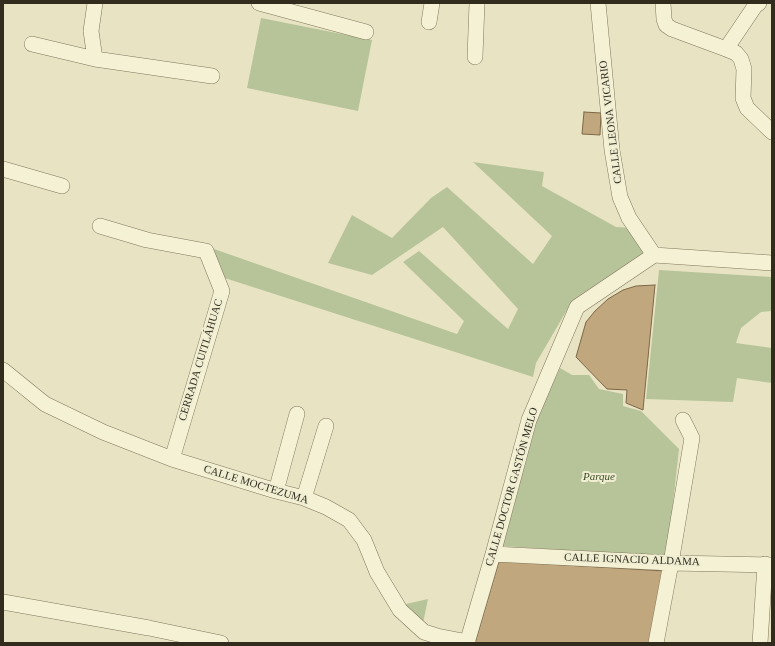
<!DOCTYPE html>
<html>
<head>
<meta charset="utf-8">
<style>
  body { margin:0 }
  #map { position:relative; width:775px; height:646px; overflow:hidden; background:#e8e4c3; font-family:"Times New Roman",serif }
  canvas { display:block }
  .frame { position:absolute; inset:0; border:4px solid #322c1f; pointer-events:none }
</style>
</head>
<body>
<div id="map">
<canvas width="775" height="646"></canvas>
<div class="frame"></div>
</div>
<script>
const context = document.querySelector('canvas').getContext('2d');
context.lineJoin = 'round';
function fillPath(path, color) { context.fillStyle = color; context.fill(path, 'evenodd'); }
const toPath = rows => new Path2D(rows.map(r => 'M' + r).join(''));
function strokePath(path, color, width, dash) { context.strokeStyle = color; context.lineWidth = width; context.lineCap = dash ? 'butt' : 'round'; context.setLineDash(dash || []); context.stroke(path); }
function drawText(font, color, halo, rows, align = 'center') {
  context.font = font + ' "Times New Roman",serif'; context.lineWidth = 4; context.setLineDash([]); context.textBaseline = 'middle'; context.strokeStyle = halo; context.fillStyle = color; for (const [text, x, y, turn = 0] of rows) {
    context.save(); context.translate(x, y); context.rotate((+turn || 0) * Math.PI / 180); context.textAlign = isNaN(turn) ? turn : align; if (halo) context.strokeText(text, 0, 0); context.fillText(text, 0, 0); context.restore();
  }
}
fillPath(toPath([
  [261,18,372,40,358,111,247,88],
  [473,162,544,172,542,186,616,227,634,228,646,255,571,303,536,363,533,377,209,273,214,249,457,334,464,321,403,262,419,251,508,329,518,309,443,227,372,275,328,263,352,215,392,238,431,198,447,187,533,264,552,236],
  [659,270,772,277,772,311,761,312,741,328,736,343,772,348,772,383,737,378,733,402,646,399],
  [560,368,572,375,589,375,599,389,623,394,623,406,641,411,679,449,667,557,502,546,535,422],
  [428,599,422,628,401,614,406,604]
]), '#b7c499');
const building = toPath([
  [584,112,601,113,600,135,582,134,584,112],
  [655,285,643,410,626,403,627,390,607,389,576,357,586,322,595,311,608,299,623,290,636,286,655,285],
  [499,561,665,571,651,643,475,643,499,561]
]);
fillPath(building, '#c1a77e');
strokePath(building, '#7c6645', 1);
const minor = toPath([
  [95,3,91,31,95,59],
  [259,3,366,32],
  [598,3,612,150,620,197,629,218,654,255],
  [663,3,664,19,666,25,672,29,726,49,736,53,741,59,744,69,743,98,747,108,772,132],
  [429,22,432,3],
  [32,44,95,59,212,76],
  [726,49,755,6,759,3],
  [475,57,477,3],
  [3,169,62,186],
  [100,226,147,240,206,251,222,291,172,459],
  [3,370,45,404,103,432,172,459,276,491,304,498,326,507,349,520,364,540,377,572,400,610,424,632,437,636,468,642],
  [276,491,297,414],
  [304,498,326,426],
  [493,554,671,563,772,565],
  [3,602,149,628,221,643],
  [467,643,493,554,529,420,577,307,654,255,772,263],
  [656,643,671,563,692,438,683,420],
  [760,643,765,564]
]);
strokePath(minor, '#80765c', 16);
strokePath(minor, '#f4f1d5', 15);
drawText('11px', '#322c1f', '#f0eed2', [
  ["CALLE LEONA VICARIO",611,122,-97],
  ["CERRADA CUITLÁHUAC",201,360,-73],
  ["CALLE MOCTEZUMA",256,485,17],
  ["CALLE DOCTOR GASTÓN MELO",512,487,-74],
  ["CALLE IGNACIO ALDAMA",632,560,2]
]);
drawText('italic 11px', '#3c4c28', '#f0eed2', [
  ["Parque",599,477]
]);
</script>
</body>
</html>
